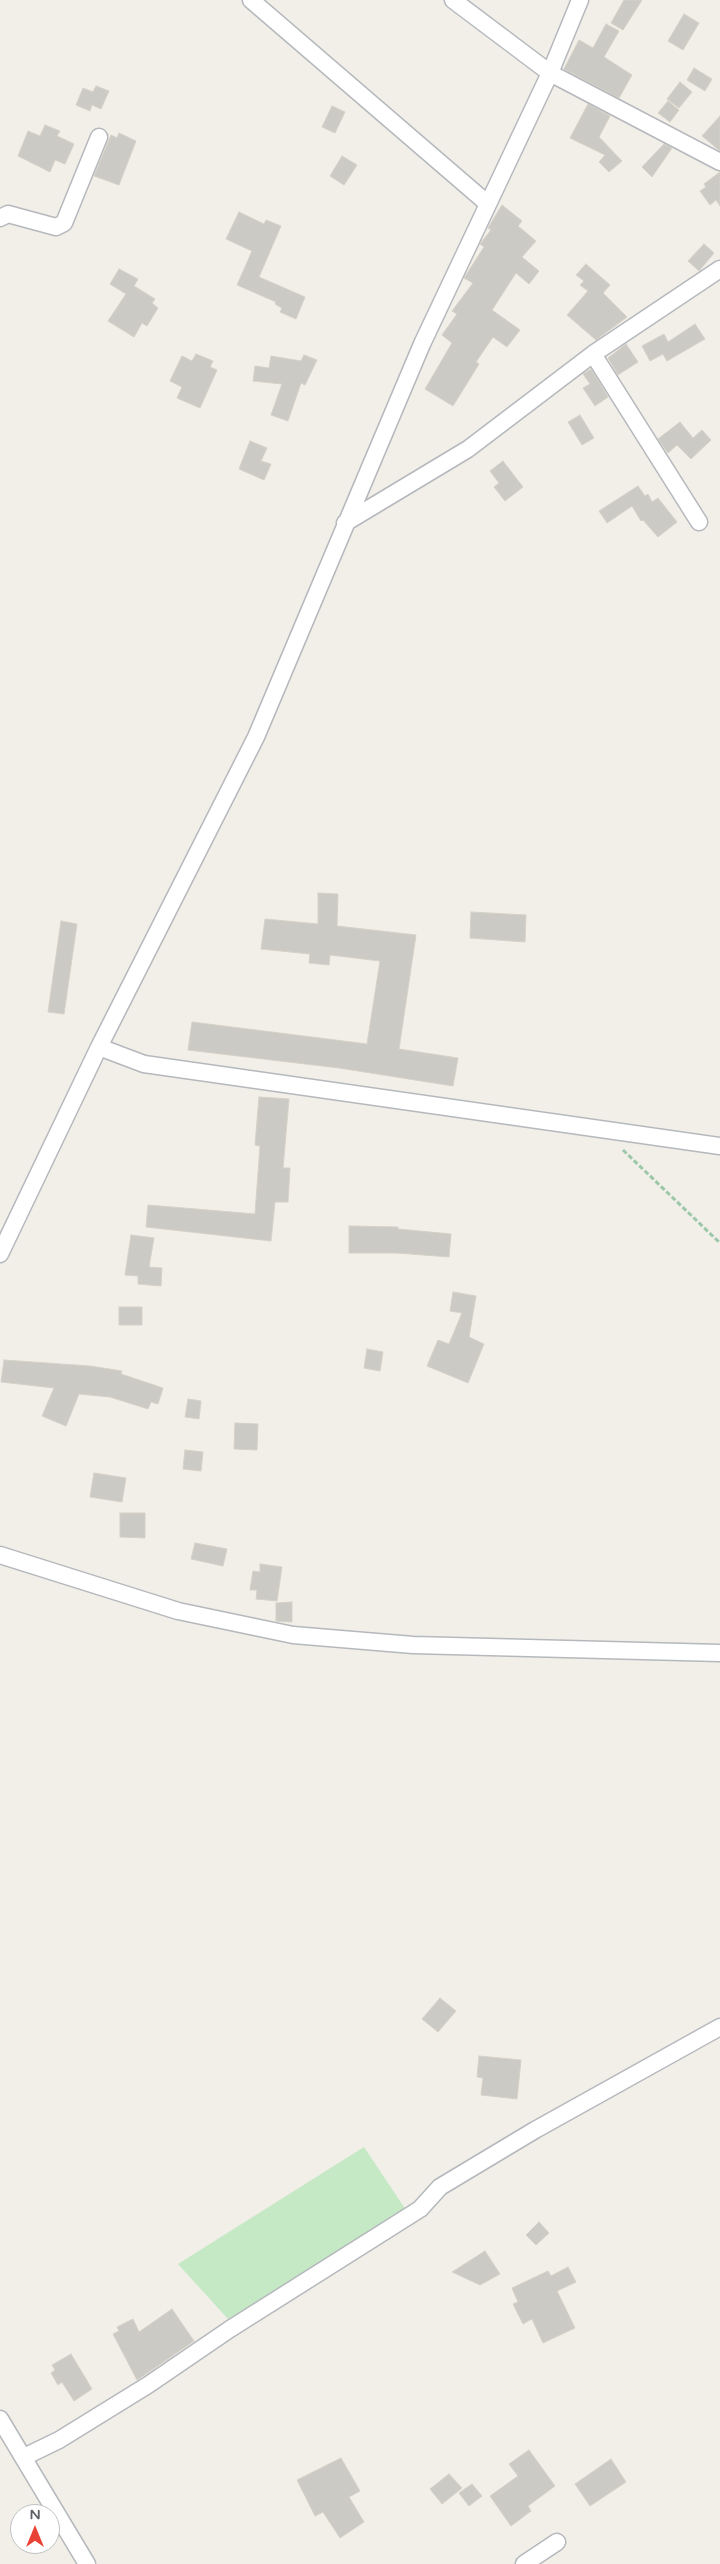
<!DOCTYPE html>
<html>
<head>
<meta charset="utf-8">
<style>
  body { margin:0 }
  #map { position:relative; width:720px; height:2564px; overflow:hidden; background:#f1efe8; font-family:"Varela Round",sans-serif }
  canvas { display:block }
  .north { position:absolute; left:10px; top:2504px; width:50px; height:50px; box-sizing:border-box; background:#fff; border:1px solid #bfc1c3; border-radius:50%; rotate:0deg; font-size:14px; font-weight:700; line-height:20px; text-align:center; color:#5f6368 }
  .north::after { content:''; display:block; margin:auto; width:18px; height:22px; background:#ea4335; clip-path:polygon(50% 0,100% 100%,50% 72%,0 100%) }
</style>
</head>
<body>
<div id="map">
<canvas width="720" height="2564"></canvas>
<div class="north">N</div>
</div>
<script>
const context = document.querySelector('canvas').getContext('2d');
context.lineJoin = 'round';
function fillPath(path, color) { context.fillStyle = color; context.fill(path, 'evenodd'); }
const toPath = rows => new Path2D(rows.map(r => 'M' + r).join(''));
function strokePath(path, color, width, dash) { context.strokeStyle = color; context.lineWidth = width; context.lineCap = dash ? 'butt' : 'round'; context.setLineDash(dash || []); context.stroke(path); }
fillPath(toPath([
  [364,2147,406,2210,228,2319,178,2264]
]), '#c5e8c5');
const building = toPath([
  [624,0,642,0,623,30,611,23,624,0],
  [684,14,699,23,683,50,668,41,684,14],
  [606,24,619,31,604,57,632,75,619,98,564,69,579,40,593,48,606,24],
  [694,68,712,79,705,91,687,80,694,68],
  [680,82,692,92,679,108,667,99,680,82],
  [96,86,109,91,101,109,92,105,90,111,76,105,83,88,93,92,96,86],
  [668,101,679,110,670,122,658,113,668,101],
  [588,104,610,116,599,137,622,161,609,172,599,162,605,155,570,138,588,104],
  [332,106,345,112,335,133,322,127,332,106],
  [720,116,720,151,702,136,720,116],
  [45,125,60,131,57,136,74,144,65,164,55,160,50,172,18,156,28,131,40,136,45,125],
  [119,133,136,141,119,185,94,176,111,135,117,138,119,133],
  [664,144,672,148,652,177,642,167,664,144],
  [342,156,357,165,344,185,330,176,342,156],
  [720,172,720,206,716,200,710,205,700,191,706,187,704,184,720,172],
  [502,205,522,221,518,226,536,241,522,257,539,271,529,284,516,273,492,310,520,330,507,347,493,337,476,362,479,364,453,406,425,389,452,343,442,335,457,314,452,311,473,283,464,278,484,247,480,244,491,230,488,228,502,205],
  [239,212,264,224,266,220,281,226,259,277,305,297,296,319,280,312,282,308,275,304,276,302,237,285,252,251,226,239,239,212],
  [704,244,714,253,699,271,688,261,704,244],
  [586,264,610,285,603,293,627,317,596,340,567,315,588,291,580,285,584,281,576,275,586,264],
  [119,269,138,279,134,286,155,299,152,303,158,308,147,326,142,323,134,337,108,321,126,294,110,284,119,269],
  [695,324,705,339,667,361,663,354,650,361,642,346,664,334,668,342,695,324],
  [626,344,638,362,618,375,608,358,626,344],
  [196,354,213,361,210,367,217,370,200,408,177,398,182,387,170,381,182,356,192,361,196,354],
  [304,355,317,360,305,385,301,383,288,421,271,415,282,384,253,381,255,366,269,368,271,356,301,361,304,355],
  [591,369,608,397,595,406,583,388,590,384,583,374,591,369],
  [580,415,594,438,582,445,568,422,580,415],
  [680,422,693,438,702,430,711,440,691,459,677,445,668,453,658,439,680,422],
  [250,441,267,448,261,461,271,464,264,480,239,469,250,441],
  [503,461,523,487,505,501,494,487,499,483,490,471,503,461],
  [638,486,645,496,648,494,652,502,658,498,677,522,658,537,643,520,641,521,632,506,607,523,599,511,638,486],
  [318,893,338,894,337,926,416,935,399,1049,458,1058,453,1086,339,1068,188,1050,192,1022,367,1044,380,961,330,955,329,965,309,963,310,954,261,949,265,919,318,924,318,893],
  [471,912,526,915,525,942,470,938,471,912],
  [61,921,77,924,64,1014,48,1012,61,921],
  [259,1097,289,1099,283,1168,290,1168,288,1202,275,1202,271,1241,146,1227,148,1205,255,1214,260,1146,255,1145,259,1097],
  [349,1226,398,1227,398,1229,451,1234,449,1257,397,1253,349,1253,349,1226],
  [131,1235,154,1238,149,1267,162,1268,161,1286,138,1284,138,1276,125,1275,131,1235],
  [453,1292,476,1296,469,1337,484,1344,468,1383,427,1366,438,1340,449,1344,462,1313,450,1311,453,1292],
  [119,1307,142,1307,142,1325,119,1325,119,1307],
  [367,1349,383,1352,380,1371,364,1368,367,1349],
  [4,1360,90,1366,122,1371,121,1374,163,1388,158,1404,151,1402,148,1409,110,1397,79,1394,66,1426,42,1416,54,1388,1,1382,4,1360],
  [188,1399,201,1401,199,1419,185,1417,188,1399],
  [235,1423,258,1424,257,1450,234,1449,235,1423],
  [185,1450,203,1452,201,1471,183,1469,185,1450],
  [94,1473,126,1478,122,1502,90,1497,94,1473],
  [120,1513,145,1513,145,1538,120,1537,120,1513],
  [195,1543,227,1549,223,1566,191,1559,195,1543],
  [260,1564,282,1567,277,1601,256,1599,257,1590,250,1590,253,1571,260,1572,260,1564],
  [292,1602,292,1622,276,1621,276,1603,292,1602],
  [440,1998,456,2011,438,2032,422,2019,440,1998],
  [479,2056,521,2060,517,2099,481,2095,483,2078,477,2077,479,2056],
  [539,2222,549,2233,536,2245,526,2235,539,2222],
  [485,2251,500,2274,480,2285,452,2272,485,2251],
  [568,2267,576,2282,557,2291,575,2328,543,2343,532,2319,523,2324,513,2304,518,2302,512,2288,548,2271,551,2276,568,2267],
  [172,2309,194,2341,137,2380,113,2334,119,2331,117,2327,133,2319,139,2332,172,2309],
  [71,2354,92,2389,74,2401,62,2382,58,2385,51,2373,55,2370,52,2365,71,2354],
  [529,2450,555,2486,528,2506,531,2511,511,2526,490,2496,518,2476,509,2464,529,2450],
  [341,2458,360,2491,349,2497,364,2522,340,2538,323,2512,315,2516,297,2480,341,2458],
  [611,2459,626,2482,590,2506,575,2484,611,2459],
  [449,2474,462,2488,442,2504,430,2489,449,2474],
  [472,2484,482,2496,469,2506,459,2493,472,2484]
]);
fillPath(building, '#cccac5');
strokePath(building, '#d6d1c6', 1);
const street = toPath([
  [251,0,488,204],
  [453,0,550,73,720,162],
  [0,218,8,214,56,227,64,223,99,137],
  [593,354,699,522],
  [345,523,468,449,593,354,720,269],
  [99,1047,144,1064,720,1146],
  [0,1254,99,1047,256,737,422,344,550,73,580,0],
  [0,1555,178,1611,293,1635,413,1645,720,1653],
  [0,2419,87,2564],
  [24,2457,59,2440,148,2385,230,2329,420,2209,440,2187,535,2130,720,2027],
  [524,2564,557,2542]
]);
strokePath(street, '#b5b8bc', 19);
strokePath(toPath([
  [623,1150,720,1243]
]), '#9cc7a9', 3, [5, 2.5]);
strokePath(street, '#fff', 16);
</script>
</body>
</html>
